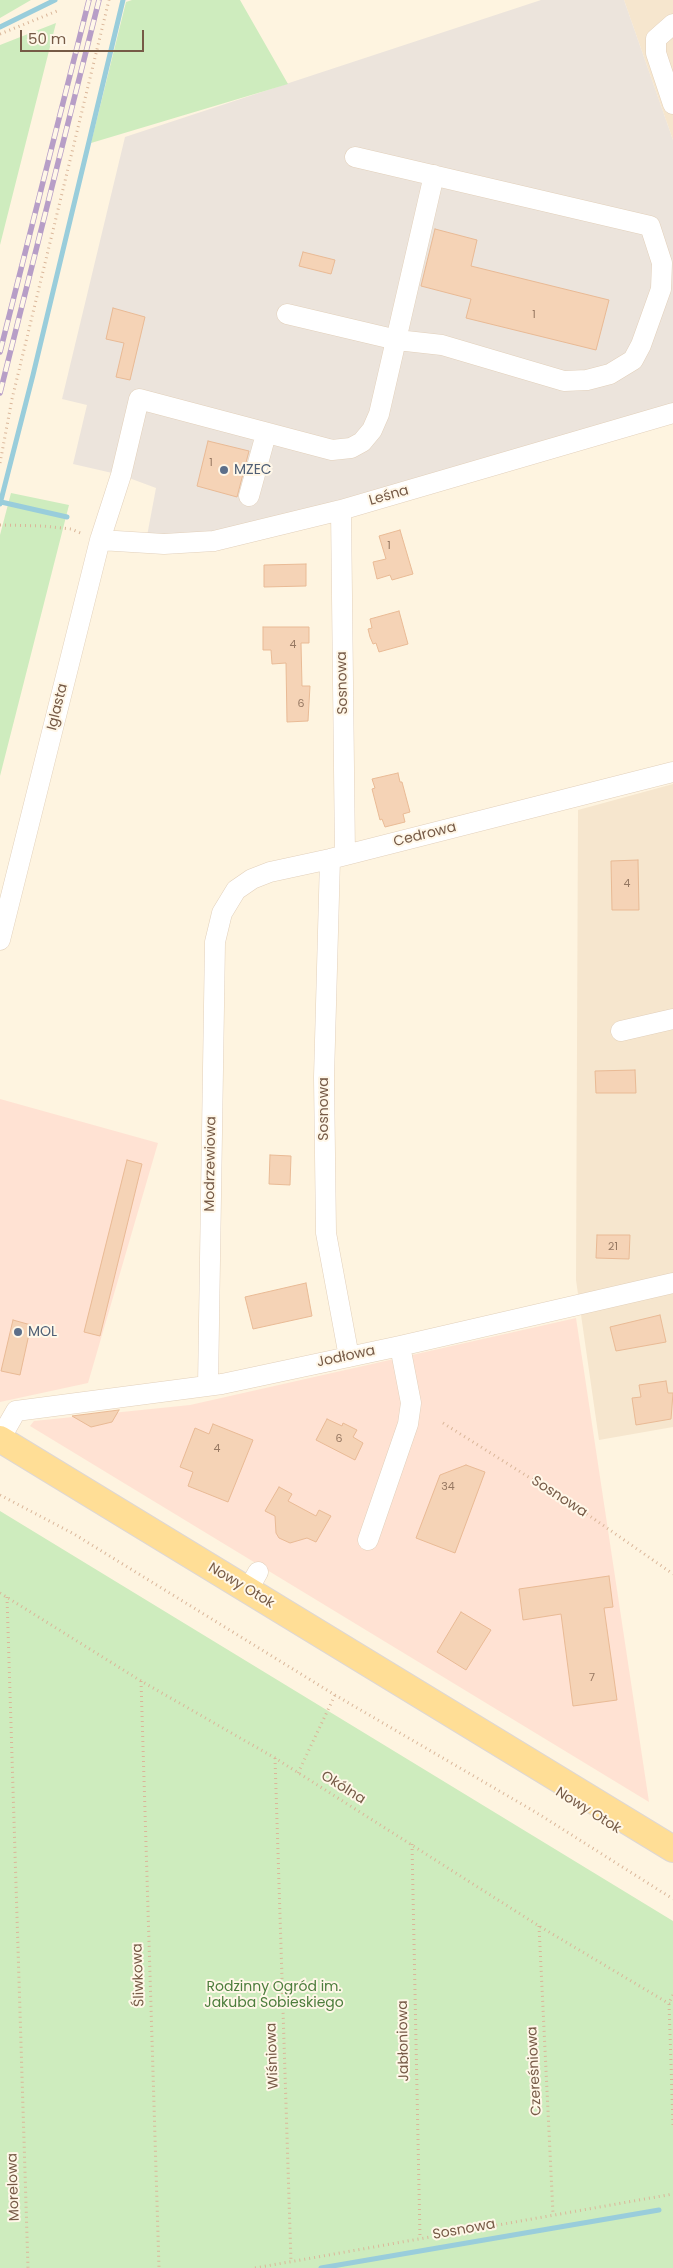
<!DOCTYPE html>
<html>
<head>
<meta charset="utf-8">
<style>
  body { margin:0 }
  #map { position:relative; width:673px; height:2268px; overflow:hidden; background:#fef4e0; font-family:Poppins,sans-serif }
  canvas { display:block }
  .scale { position:absolute; left:20px; top:30px; width:124px; height:22px; box-sizing:border-box; border:2px solid #765a46; border-top:0; padding-left:6px; font-size:15px; line-height:18px; white-space:nowrap; color:#765a46; -webkit-text-stroke:4px #fff7e8; paint-order:stroke }
</style>
</head>
<body>
<div id="map">
<canvas width="673" height="2268"></canvas>
<div class="scale">50 m</div>
</div>
<script>
const context = document.querySelector('canvas').getContext('2d');
context.lineJoin = 'round';
function fillPath(path, color) { context.fillStyle = color; context.fill(path, 'evenodd'); }
const toPath = rows => new Path2D(rows.map(r => 'M' + r).join(''));
function strokePath(path, color, width, dash) { context.strokeStyle = color; context.lineWidth = width; context.lineCap = dash ? 'butt' : 'round'; context.setLineDash(dash || []); context.stroke(path); }
function drawText(font, color, halo, rows, align = 'center') {
  context.font = font + ' Poppins,sans-serif'; context.lineWidth = 4; context.setLineDash([]); context.textBaseline = 'middle'; context.strokeStyle = halo; context.fillStyle = color; for (const [text, x, y, turn = 0] of rows) {
    context.save(); context.translate(x, y); context.rotate((+turn || 0) * Math.PI / 180); context.textAlign = isNaN(turn) ? turn : align; if (halo) context.strokeText(text, 0, 0); context.fillText(text, 0, 0); context.restore();
  }
}
fillPath(toPath([
  [624,0,673,0,673,140],
  [673,784,673,1427,599,1440,576,1280,578,810]
]), '#f6e6ce');
fillPath(toPath([
  [0,1099,158,1143,88,1383,0,1402],
  [576,1318,649,1802,30,1426,34,1421,190,1405]
]), '#ffe2d3');
fillPath(toPath([
  [541,0,624,0,673,140,673,404,221,535,147,536,156,488,121,475,73,464,87,405,62,399,125,137]
]), '#ece4dc');
fillPath(toPath([
  [0,0,31,0,0,18],
  [132,0,240,0,288,84,91,143,126,2],
  [56,23,0,245,0,45],
  [11,493,69,505,0,776,0,535],
  [0,1511,673,1921,673,2268,0,2268]
]), '#ceecbe');
strokePath(toPath([
  [0,27,55,0],
  [1,502,67,517],
  [0,504,33,375,123,0],
  [321,2268,659,2210]
]), '#99cddb', 5);
const building = toPath([
  [435,229,477,240,471,266,609,300,596,350,466,318,471,299,421,286,435,229],
  [303,252,335,260,331,274,299,266,303,252],
  [113,308,145,317,130,380,116,377,124,343,106,339,113,308],
  [208,441,249,451,237,497,197,486,208,441],
  [400,530,413,574,392,580,390,575,377,579,373,562,386,559,379,536,400,530],
  [306,564,306,586,264,587,264,565,306,564],
  [399,611,408,644,379,652,376,643,373,644,370,637,368,629,372,628,370,619,399,611],
  [263,627,309,627,309,643,301,643,302,686,310,686,308,721,287,722,286,663,272,664,271,650,263,650,263,627],
  [398,773,400,782,402,782,410,812,403,814,405,822,385,827,382,819,380,820,372,789,375,788,372,779,398,773],
  [638,860,639,910,612,910,611,861,638,860],
  [635,1070,636,1093,596,1093,595,1071,635,1070],
  [270,1155,291,1156,290,1185,269,1184,270,1155],
  [127,1160,142,1164,100,1336,84,1332,127,1160],
  [597,1235,630,1235,629,1259,596,1258,597,1235],
  [306,1283,312,1316,253,1329,245,1297,306,1283],
  [660,1315,666,1342,616,1351,610,1327,660,1315],
  [13,1320,31,1325,20,1375,1,1371,13,1320],
  [666,1381,668,1393,673,1393,671,1419,636,1425,632,1398,641,1397,639,1385,666,1381],
  [119,1410,112,1422,91,1427,72,1416,119,1410],
  [327,1419,342,1426,343,1423,357,1430,353,1437,363,1443,355,1460,316,1440,327,1419],
  [213,1424,253,1440,228,1502,188,1486,193,1472,180,1467,195,1428,209,1434,213,1424],
  [466,1465,485,1472,455,1553,416,1538,440,1475,466,1465],
  [279,1487,292,1494,288,1501,316,1516,319,1510,331,1516,316,1542,307,1538,290,1543,279,1538,276,1533,275,1516,265,1511,279,1487],
  [609,1576,613,1607,604,1608,617,1700,573,1706,561,1614,523,1620,519,1589,609,1576],
  [461,1612,491,1630,466,1670,437,1652,461,1612]
]);
fillPath(building, '#f5d3b6');
strokePath(building, '#e9ba95', 1);
const minor = toPath([
  [673,24,656,39,656,53,673,104],
  [287,314,397,340,442,345,564,381,587,380,610,374,633,360,641,345,661,289,662,263,650,226,355,157],
  [249,496,266,434],
  [341,510,345,855],
  [100,540,164,544,214,541,341,510,673,413],
  [330,859,324,1077,326,1233,349,1357],
  [0,940,100,540,121,475,139,399,332,450,351,448,362,442,372,430,379,414,434,175],
  [621,1031,673,1019],
  [208,1386,215,942,222,913,236,890,252,879,270,872,330,859,673,772],
  [0,1439,16,1411,222,1384,400,1346,673,1283],
  [368,1540,408,1424,411,1403,400,1346],
  [248,1590,258,1572]
]);
const major = toPath([
  [0,1439,673,1849]
]);
strokePath(minor, '#e2d0bb', 21);
strokePath(major, '#ded7d3', 28);
strokePath(toPath([
  [0,34,57,11],
  [0,463,12,399,109,0],
  [0,525,43,526,71,529,83,534],
  [443,1423,584,1512,673,1574],
  [0,1495,74,1534,335,1695,537,1813,673,1899],
  [0,1593,141,1681,275,1758,539,1926,673,2006],
  [7,1597,28,2268],
  [141,1681,159,2268],
  [275,1758,291,2262],
  [298,1773,335,1695],
  [412,1844,420,2238],
  [539,1926,553,2214],
  [673,1995,669,2003,673,2125],
  [255,2268,673,2194]
]), '#dab699', 3, [1, 4]);
strokePath(minor, '#fff', 20);
strokePath(major, '#ffde96', 26);
const rail = toPath([
  [0,352,89,0],
  [0,393,99,0]
]);
strokePath(rail, '#b79ec7', 5.5);
strokePath(rail, '#fff7e8', 4, [11]);
for (const [x, y, r, color] of [
  [224,470,5,"#5c6f8a"],
  [18,1332,5,"#5c6f8a"]
]) { const dot = new Path2D(); dot.arc(x, y, r, 0, 2 * Math.PI); context.fillStyle = color; context.fill(dot); strokePath(dot, '#fff7e8', 2); }
drawText('11px', '#967862', null, [
  ["1",534,315],
  ["1",211,463],
  ["1",389,546],
  ["4",293,645],
  ["6",301,704],
  ["4",627,884],
  ["21",613,1247],
  ["6",339,1439],
  ["4",217,1449],
  ["34",448,1487],
  ["7",592,1678]
]);
drawText('14px', '#4e5e75', '#fff7e8', [
  ["MZEC",234,470],
  ["MOL",28,1332]
], 'left');
drawText('14px', '#765a46', '#fff7e8', [
  ["Leśna",389,496,-16],
  ["Sosnowa",343,683,-91],
  ["Iglasta",58,707,-76],
  ["Cedrowa",425,835,-14],
  ["Sosnowa",324,1109,-90],
  ["Modrzewiowa",211,1164,-89],
  ["Jodłowa",346,1357,-12],
  ["Sosnowa",559,1497,33],
  ["Nowy Otok",241,1586,31],
  ["Okólna",343,1788,32],
  ["Nowy Otok",588,1811,32],
  ["Śliwkowa",139,1975,-92],
  ["Jabłoniowa",404,2041,-91],
  ["Wiśniowa",273,2056,-92],
  ["Czereśniowa",535,2071,-93],
  ["Morelowa",14,2187,-92],
  ["Sosnowa",464,2230,-10]
]);
drawText('14px', '#4c7d3c', '#fff7e8', [
  ["Rodzinny Ogród im.",274,1987],
  ["Jakuba Sobieskiego",274,2003]
]);
</script>
</body>
</html>
